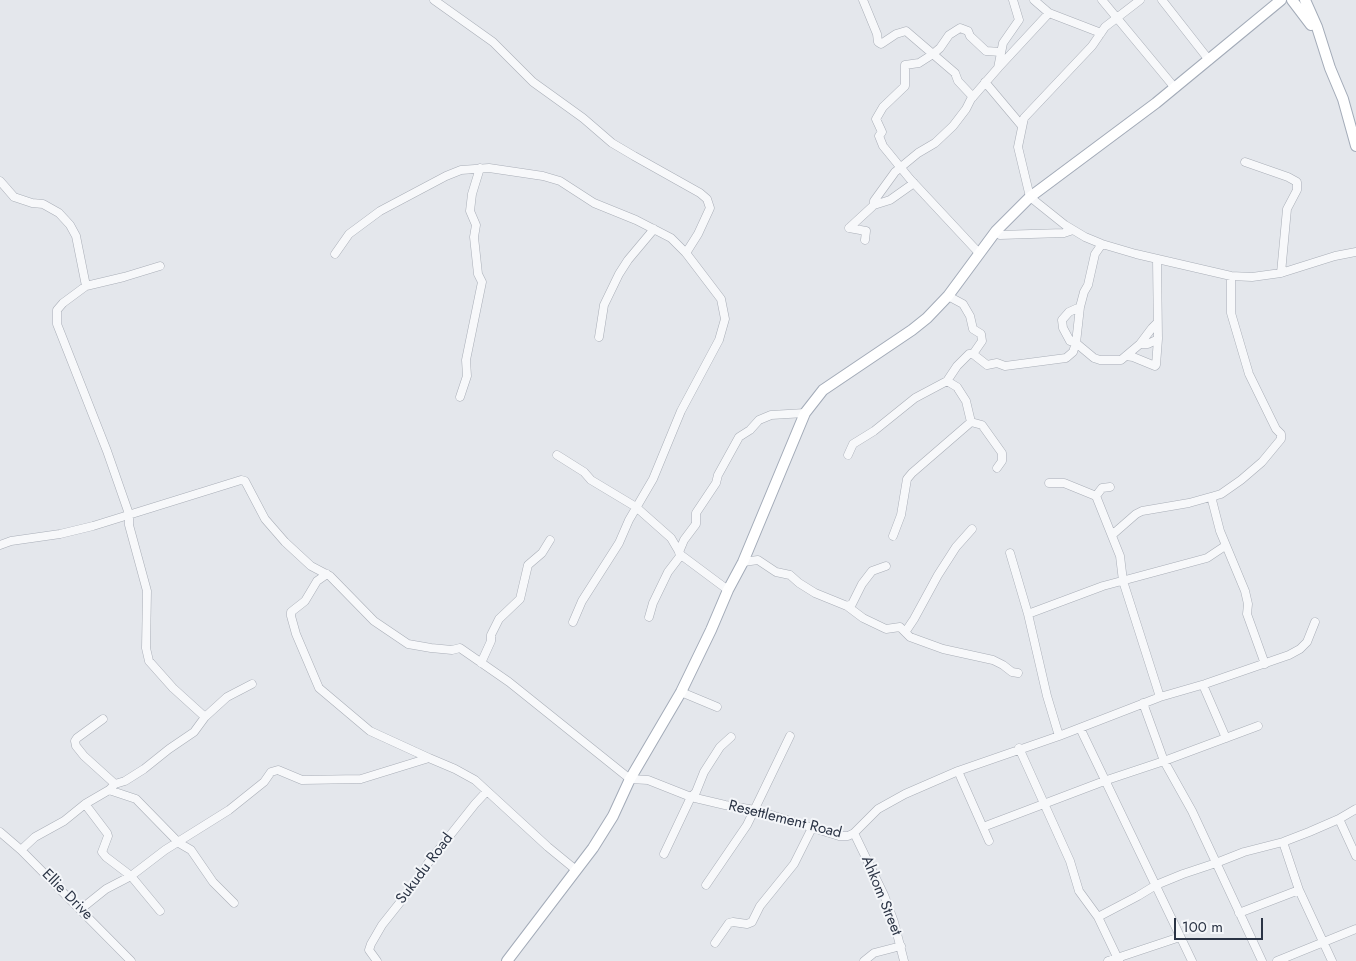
<!DOCTYPE html>
<html>
<head>
<meta charset="utf-8">
<style>
  body { margin:0 }
  #map { position:relative; width:1356px; height:961px; overflow:hidden; background:#e4e7ec; font-family:Jost,sans-serif }
  canvas { display:block }
  .scale { position:absolute; left:1174px; top:918px; width:89px; height:22px; box-sizing:border-box; border:2px solid #2b3445; border-top:0; padding-left:6px; font-size:15px; line-height:18px; white-space:nowrap; color:#2b3445; -webkit-text-stroke:4px #f4f6f9; paint-order:stroke }
</style>
</head>
<body>
<div id="map">
<canvas width="1356" height="961"></canvas>
<div class="scale">100 m</div>
</div>
<script>
const context = document.querySelector('canvas').getContext('2d');
context.lineJoin = 'round';
const toPath = rows => new Path2D(rows.map(r => 'M' + r).join(''));
function strokePath(path, color, width, dash) { context.strokeStyle = color; context.lineWidth = width; context.lineCap = dash ? 'butt' : 'round'; context.setLineDash(dash || []); context.stroke(path); }
function drawText(font, color, halo, rows, align = 'center') {
  context.font = font + ' Jost,sans-serif'; context.lineWidth = 4; context.setLineDash([]); context.textBaseline = 'middle'; context.strokeStyle = halo; context.fillStyle = color; for (const [text, x, y, turn = 0] of rows) {
    context.save(); context.translate(x, y); context.rotate((+turn || 0) * Math.PI / 180); context.textAlign = isNaN(turn) ? turn : align; if (halo) context.strokeText(text, 0, 0); context.fillText(text, 0, 0); context.restore();
  }
}
const minor = toPath([
  [434,0,493,42,533,82,583,118,612,143,634,156,700,193,707,199,710,208,698,234,686,253],
  [863,0,877,34,878,42,881,44,896,34,906,31,955,73,958,81,973,97],
  [1034,0,1049,13,1101,33],
  [1102,0,1175,88],
  [1140,0,1105,27,1092,46,1024,118,1018,147,1030,197,1065,225,1085,237,1102,244,1136,254,1231,276,1252,277,1281,273,1335,256,1356,252],
  [1162,0,1209,60],
  [998,68,1049,13],
  [985,82,1022,126],
  [1245,162,1288,177,1297,182,1297,190,1287,209,1281,273],
  [0,181,14,197,32,203,43,204,59,213,70,225,76,236,86,286],
  [874,205,874,201,895,172,918,153,935,143,953,126,966,109,971,99,998,68,1003,43,1019,20,1013,0],
  [849,228,874,205,890,200,914,183],
  [849,228,866,231,865,240],
  [996,231,1000,235,1031,234,1064,233,1073,230],
  [979,253,910,179,883,146,879,136,882,132,876,119,883,107,905,86,905,65,919,63,933,54,940,48,949,35,960,28,968,31,970,36,986,51,1001,52],
  [335,254,349,234,380,211,446,176,461,170,489,168,543,176,560,181,594,203,636,220,671,238,686,253,721,299,725,319,719,340,681,411,653,479,629,520,619,543,582,601,573,622],
  [160,266,124,277,86,286,63,303,57,310,57,324,107,451,129,514,129,525,147,591,146,648,149,661,173,688,205,717],
  [1231,276,1231,313,1249,374,1276,429,1281,434,1281,439,1262,462,1241,480,1221,494,1214,496,1212,500,1220,531,1245,591,1248,604,1247,614,1265,664],
  [948,296,963,304,970,316,973,329,981,334,982,341,973,354],
  [1080,307,1076,343,1094,358,1100,360,1121,360,1140,344,1148,344,1158,339,1157,259],
  [599,337,604,305,619,274,628,260,654,229],
  [1140,344,1152,328,1157,323],
  [1126,356,1133,357,1155,366,1156,365,1158,339],
  [460,397,467,376,466,360,482,282,478,274,474,237,476,225,470,211,472,194,480,168],
  [971,422,982,425,1002,453,1002,461,997,468],
  [557,455,584,472,591,480,636,507,671,538,681,555,728,590],
  [848,455,853,444,874,431,915,398,947,381,957,366,969,354,973,354,987,365,997,363,1005,366,1066,358,1073,352,1076,343,1070,341,1063,328,1062,320,1069,312,1080,307,1084,292,1088,285,1095,254,1102,244],
  [1049,483,1064,483,1096,496,1120,556,1123,581,1160,697],
  [1096,496,1102,488,1110,487],
  [1112,535,1136,514,1142,511,1189,503,1214,496],
  [893,536,901,515,907,479,912,473,971,422,966,401,957,387,947,381],
  [0,545,11,541,60,534,93,526,241,480,245,481,265,519,285,542,311,566,330,576,374,621,408,644,431,648,452,650,460,648,509,682,630,779,648,780,691,797,725,805,755,810,839,836,848,836,854,833,878,809,905,794,958,771,1059,736,1160,697,1205,684,1289,655,1300,649,1307,642,1315,622],
  [679,552,684,540,696,524,696,513,716,483,718,475,739,437,750,430,759,420,771,415,805,413],
  [1010,553,1028,614,1047,696,1059,736],
  [743,562,758,560,776,572,790,575,799,583,815,593,847,606,863,618,886,629,900,627,910,637,943,649,993,660,1003,665,1012,672,1018,673],
  [327,574,317,581,305,601,291,612,291,616,296,634,319,688,370,731,429,758],
  [847,606,852,604,862,584,872,571,886,566],
  [1028,614,1103,586,1207,558,1225,546],
  [649,617,653,603,668,572,681,555],
  [906,631,914,619,938,575,956,547,972,529],
  [481,663,491,641,491,635,499,619,520,599,528,565,542,553,550,540],
  [1203,685,1226,738],
  [681,692,717,707],
  [1143,703,1164,761,1192,811,1262,961],
  [1080,728,1192,961],
  [1019,748,1070,861,1079,891,1098,917,1119,961],
  [958,771,989,841],
  [115,784,125,781,144,769,169,749,194,732,205,717,227,697,252,684],
  [109,790,136,799,179,843,191,850,213,882,234,903],
  [85,804,107,833,108,836,102,852,106,857,131,876,160,911],
  [1339,819,1356,856],
  [983,827,1107,780,1164,761,1258,726],
  [0,832,21,850,131,961],
  [854,833,884,895,894,922,904,961],
  [1283,842,1299,890,1332,961],
  [21,850,35,837,64,821,85,804,109,790,115,784,84,756,76,746,75,741,77,738,103,719],
  [664,854,691,797,696,792,704,772,720,747,731,737],
  [706,885,747,825,790,736],
  [81,909,106,889,131,876,165,850,229,810,264,782,271,772,278,770,302,780,361,779,429,758,455,769,475,780,548,847,576,870],
  [1239,913,1299,890],
  [1098,917,1138,896,1156,885,1183,874,1216,863,1244,852,1283,842,1309,832,1339,819,1356,809],
  [715,943,729,923,733,922,747,924,752,922,760,906,794,864,812,828],
  [377,961,369,950,371,944,382,925,417,881,428,863,475,804,487,791],
  [864,961,874,953,901,946],
  [1108,961,1180,937],
  [1277,961,1356,929]
]);
const major = toPath([
  [1292,0,1311,25],
  [1305,0,1317,27,1330,68,1343,99,1356,146],
  [507,961,593,848,613,816,630,779,681,692,711,630,728,590,743,562,805,413,823,390,912,330,927,318,948,296,996,231,1030,197,1156,103,1281,0]
]);
strokePath(minor, '#a9aeb7', 9);
strokePath(major, '#a3abb8', 12);
strokePath(minor, '#f7f8fa', 8);
strokePath(major, '#fff', 10);
drawText('15px', '#2b3445', '#f4f6f9', [
  ["Resettlement Road",785,820,14],
  ["Sukudu Road",425,869,-53],
  ["Ellie Drive",67,895,45],
  ["Ahkom Street",881,896,68]
]);
</script>
</body>
</html>
